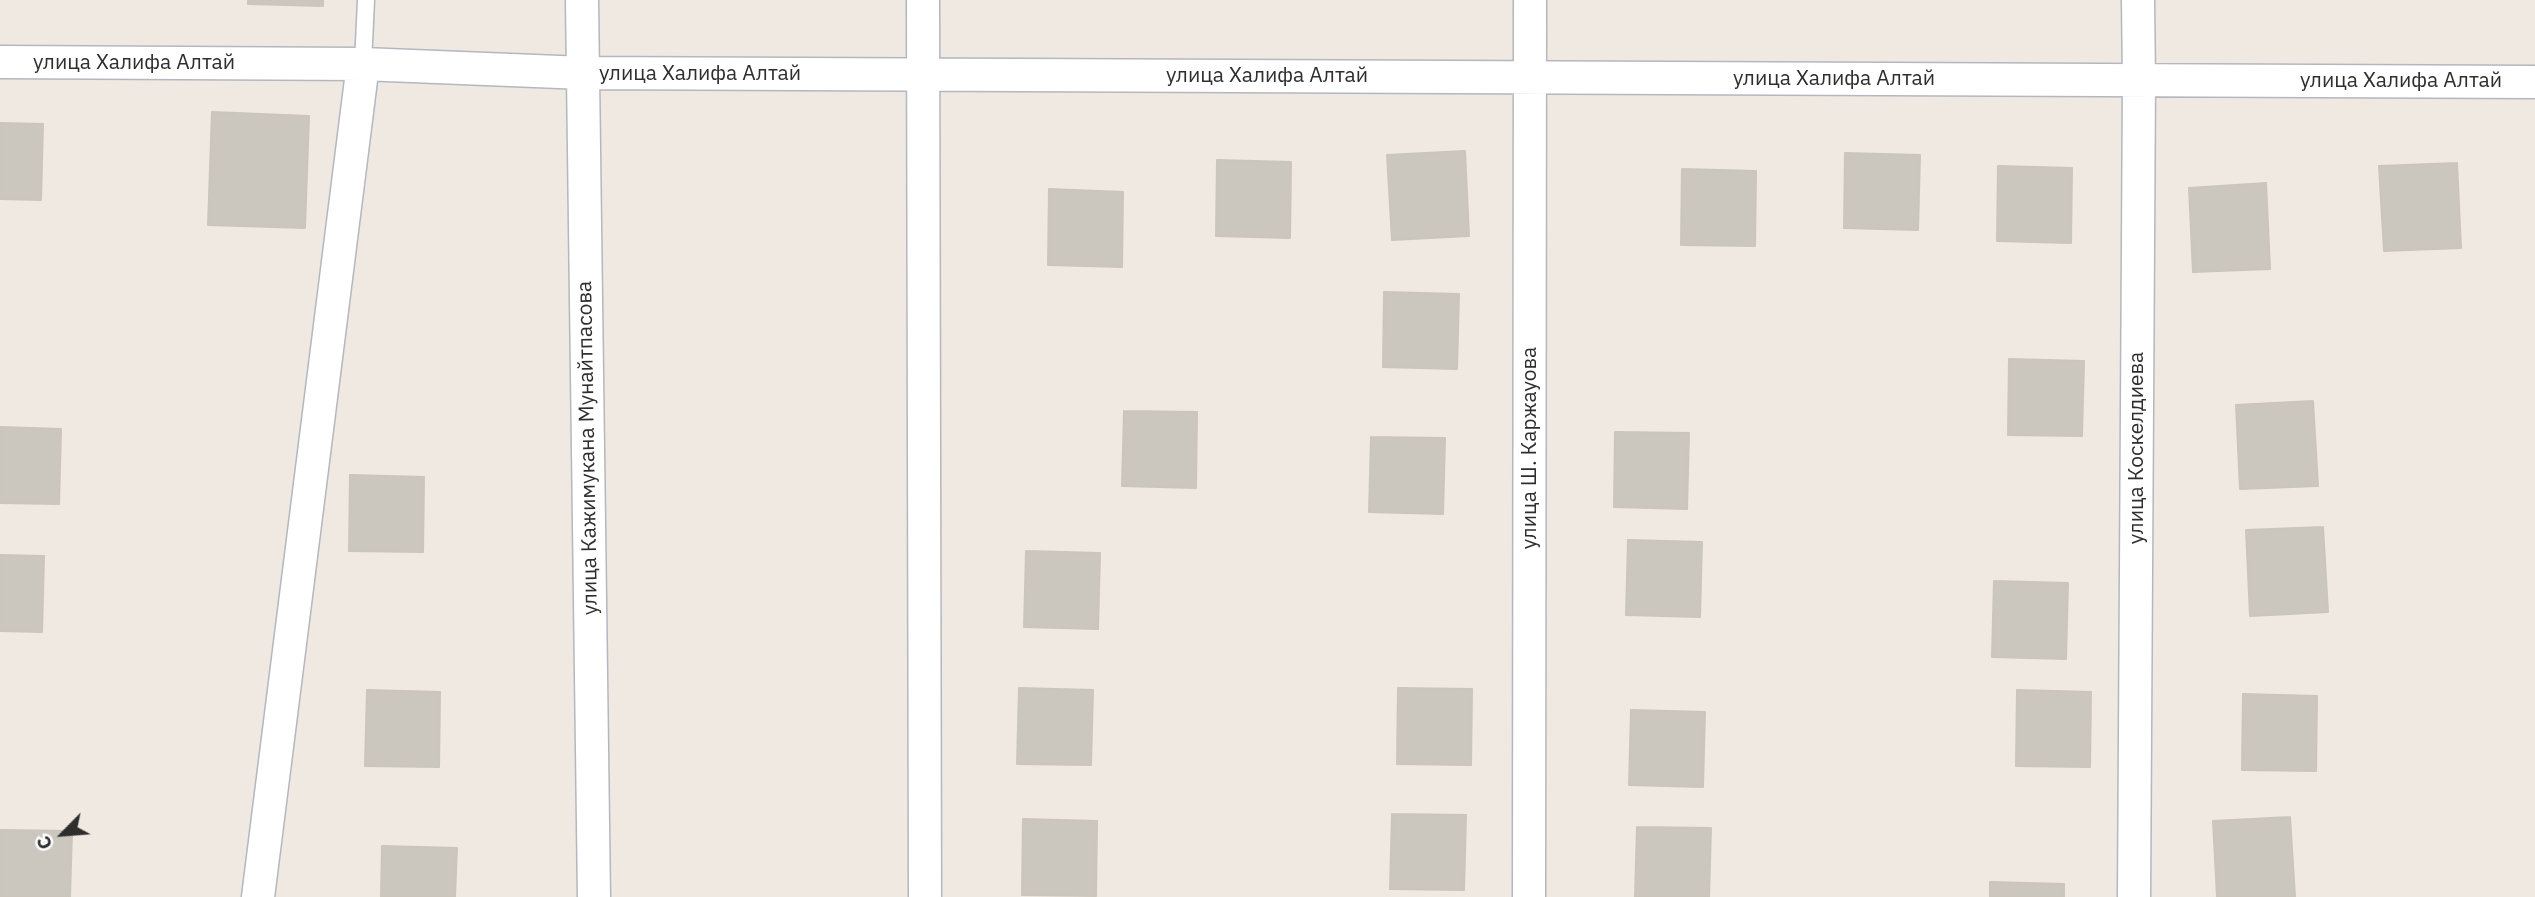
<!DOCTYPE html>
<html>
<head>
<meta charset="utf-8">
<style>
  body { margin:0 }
  #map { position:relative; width:2535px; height:897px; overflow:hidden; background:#efe9e1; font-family:"IBM Plex Sans",sans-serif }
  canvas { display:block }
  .north { position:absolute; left:28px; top:799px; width:70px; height:70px; -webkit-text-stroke:5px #fff; paint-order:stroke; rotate:245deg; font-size:19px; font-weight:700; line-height:28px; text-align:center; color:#2e2e2e }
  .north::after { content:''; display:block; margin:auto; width:24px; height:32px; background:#2e2e2e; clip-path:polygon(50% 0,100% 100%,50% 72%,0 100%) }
</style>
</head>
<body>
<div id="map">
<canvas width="2535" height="897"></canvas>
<div class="north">С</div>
</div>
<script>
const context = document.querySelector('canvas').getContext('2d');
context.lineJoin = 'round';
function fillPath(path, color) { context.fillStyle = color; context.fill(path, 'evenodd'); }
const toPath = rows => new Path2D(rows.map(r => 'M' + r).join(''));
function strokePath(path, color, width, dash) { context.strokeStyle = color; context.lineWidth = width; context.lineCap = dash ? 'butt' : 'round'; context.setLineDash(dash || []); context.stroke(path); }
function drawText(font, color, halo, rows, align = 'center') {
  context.font = font + ' "IBM Plex Sans",sans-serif'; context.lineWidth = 5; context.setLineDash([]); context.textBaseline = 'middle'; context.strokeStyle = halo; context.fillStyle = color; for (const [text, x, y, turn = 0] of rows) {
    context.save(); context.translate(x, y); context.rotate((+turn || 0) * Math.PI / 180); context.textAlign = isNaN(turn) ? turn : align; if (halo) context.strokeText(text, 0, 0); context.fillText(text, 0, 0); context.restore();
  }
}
const building = toPath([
  [248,0,323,0,323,6,248,4,248,0],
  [212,112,309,116,305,228,208,225,212,112],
  [0,123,43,124,41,200,0,199,0,123],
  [1465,151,1469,236,1392,240,1387,155,1465,151],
  [1845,153,1920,155,1918,230,1844,228,1845,153],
  [1217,160,1291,162,1290,238,1216,236,1217,160],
  [2457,163,2461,248,2384,251,2379,166,2457,163],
  [1998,166,2072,168,2071,243,1997,241,1998,166],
  [1682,169,1756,171,1755,246,1681,245,1682,169],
  [2266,183,2270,269,2193,272,2189,188,2266,183],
  [1049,189,1123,192,1122,267,1048,265,1049,189],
  [1384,292,1459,294,1457,369,1383,367,1384,292],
  [2009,359,2084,361,2082,436,2008,435,2009,359],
  [2313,401,2318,486,2240,489,2236,405,2313,401],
  [1124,411,1197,412,1196,488,1122,486,1124,411],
  [0,427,61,429,59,504,0,503,0,427],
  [1615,432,1689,433,1687,509,1614,507,1615,432],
  [1371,437,1445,438,1443,514,1369,512,1371,437],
  [350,475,424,477,423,552,349,551,350,475],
  [2323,527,2328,612,2250,616,2246,530,2323,527],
  [1628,540,1702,542,1700,617,1626,615,1628,540],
  [1026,551,1100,553,1098,629,1024,627,1026,551],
  [0,555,44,556,42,632,0,631,0,555],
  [1994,581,2068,583,2066,659,1992,657,1994,581],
  [1019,688,1093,690,1091,765,1017,764,1019,688],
  [1398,688,1472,689,1471,765,1397,764,1398,688],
  [367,690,440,692,439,767,365,766,367,690],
  [2017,690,2091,692,2090,767,2016,766,2017,690],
  [2243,694,2317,696,2316,771,2242,770,2243,694],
  [1631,710,1705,712,1703,787,1629,785,1631,710],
  [1392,814,1466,815,1464,890,1390,889,1392,814],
  [2290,817,2295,897,2217,897,2213,821,2290,817],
  [1023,819,1097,821,1096,896,1022,895,1023,819],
  [1637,827,1711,828,1709,897,1635,897,1637,827],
  [0,830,72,831,70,897,0,897,0,830],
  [382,846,457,848,455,897,381,897,382,846],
  [1990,882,2064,884,2064,897,1990,897,1990,882]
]);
fillPath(building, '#cbc7bf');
strokePath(building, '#cbc5ba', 2);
const lane = toPath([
  [363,64,366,0]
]);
const street = toPath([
  [582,0,594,897],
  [923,0,925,897],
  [0,62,363,64,584,73,2535,82],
  [258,897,363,64],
  [1529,897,1530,0],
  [2134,897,2139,80,2138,0]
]);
strokePath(lane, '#b4b7c1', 19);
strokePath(street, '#b4b7c1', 35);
strokePath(lane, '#fff', 16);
strokePath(street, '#fff', 32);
drawText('21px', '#2e2e2e', '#fff', [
  ["улица Халифа Алтай",134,63],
  ["улица Халифа Алтай",700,74],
  ["улица Халифа Алтай",1267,76],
  ["улица Халифа Алтай",1834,79],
  ["улица Халифа Алтай",2401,81],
  ["улица Кажимукана Мунайтпасова",588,448,-91],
  ["улица Ш. Каржауова",1530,448,-90],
  ["улица Коскелдиева",2137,448,-90]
]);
</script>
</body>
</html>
